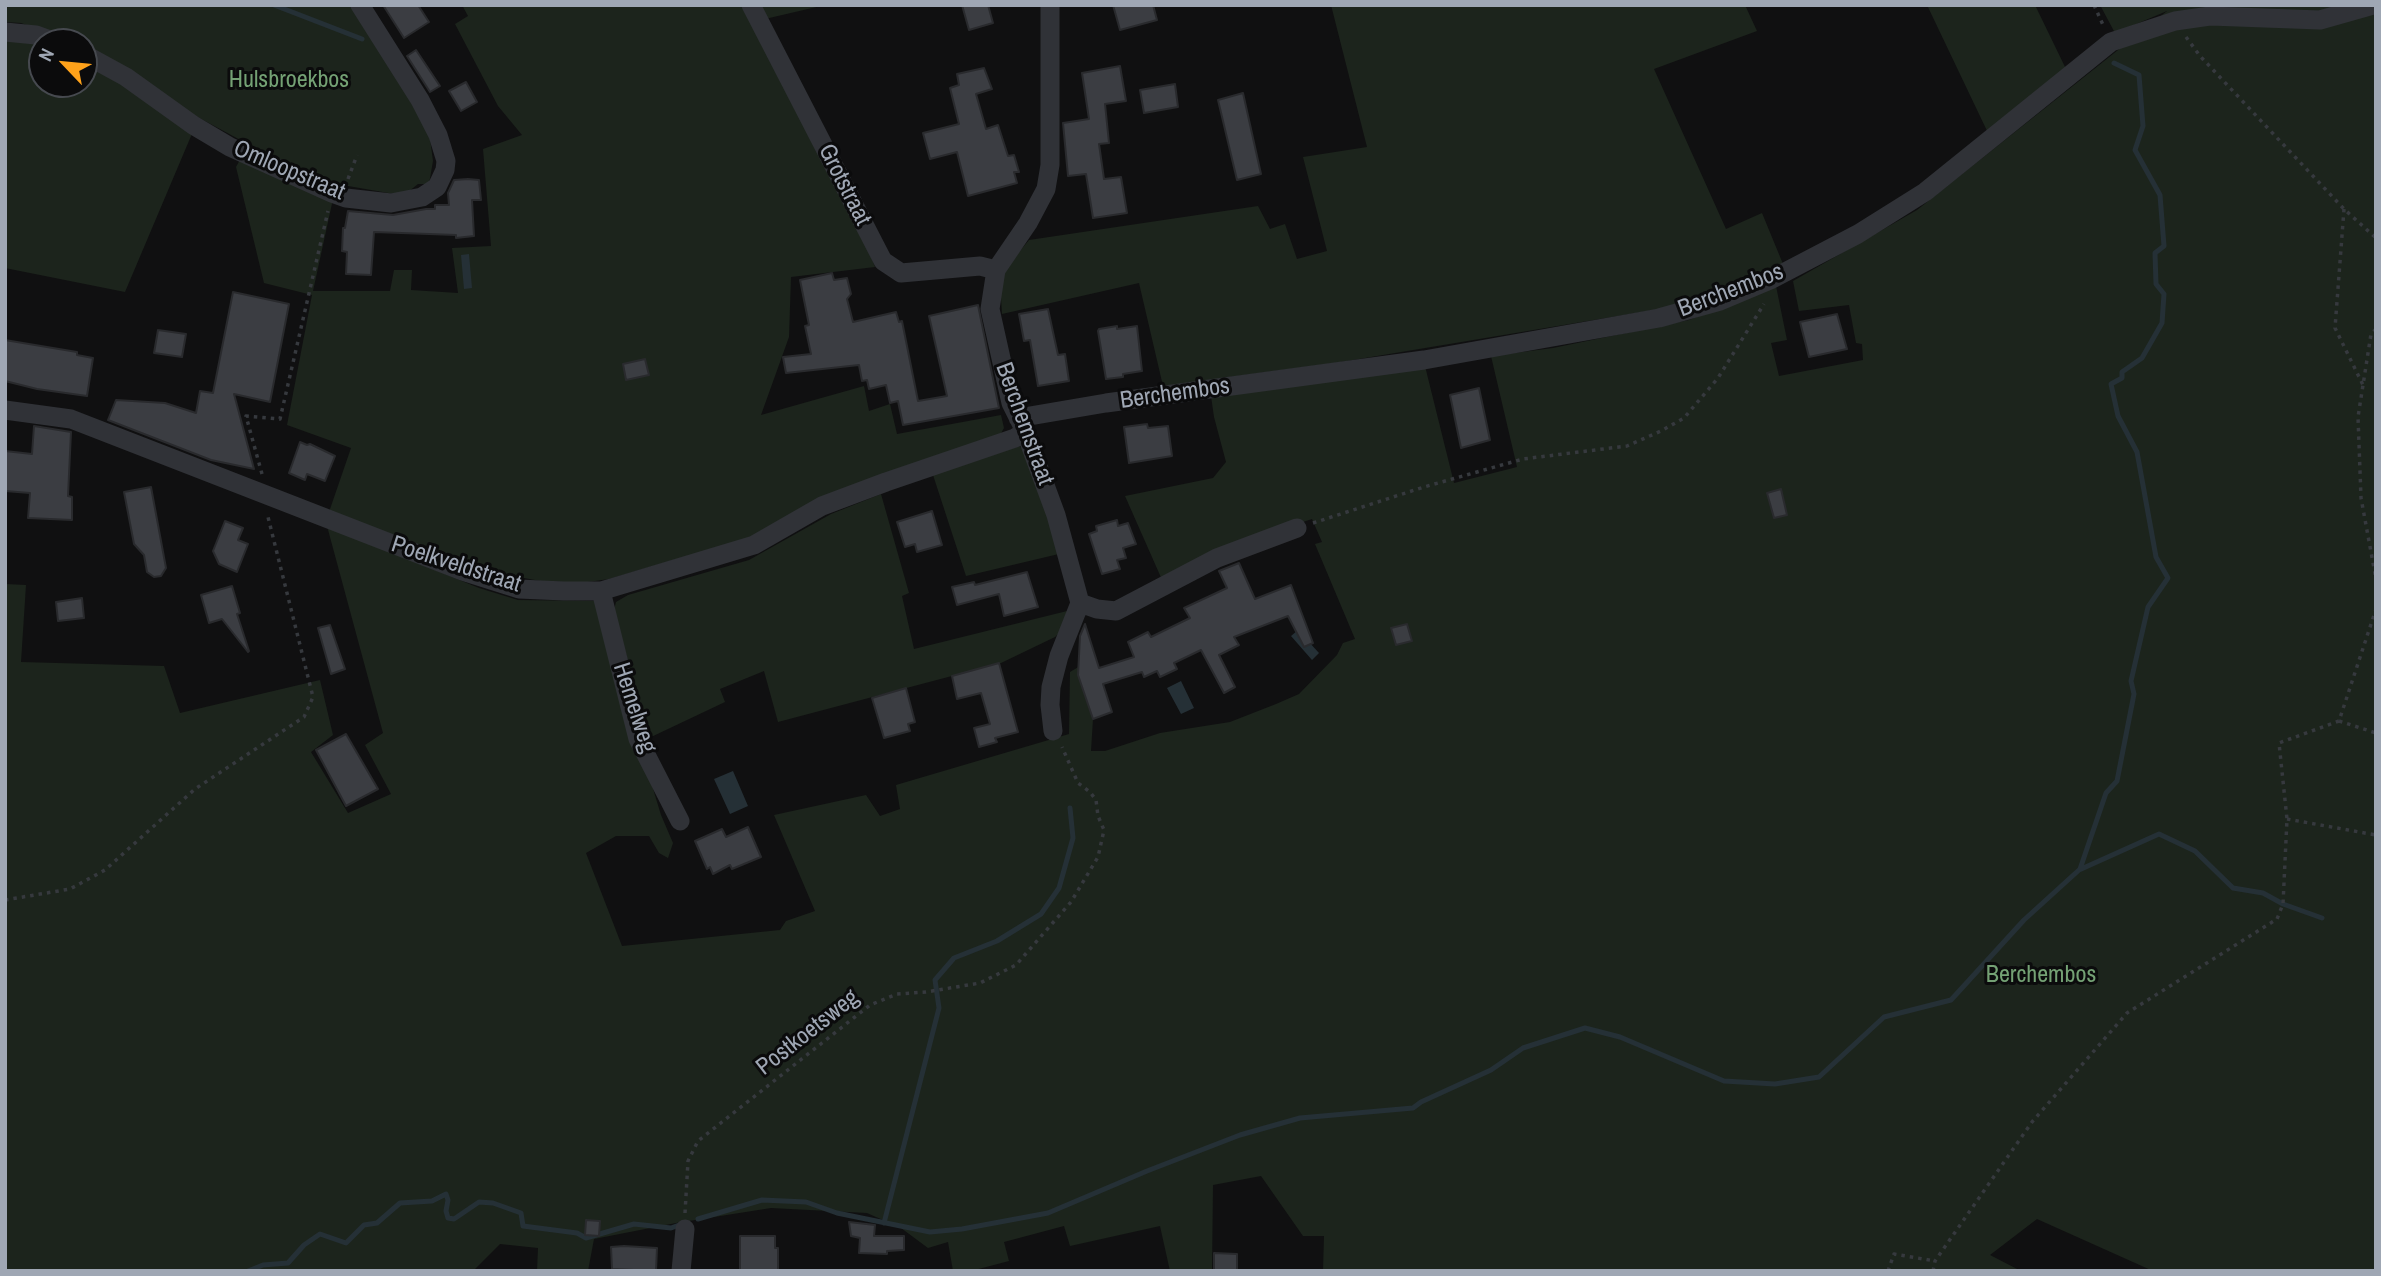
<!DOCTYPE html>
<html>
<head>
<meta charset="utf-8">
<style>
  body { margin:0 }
  #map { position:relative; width:2381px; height:1276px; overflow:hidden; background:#101011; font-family:"Archivo Narrow",sans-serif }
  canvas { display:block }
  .frame { position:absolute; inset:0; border:7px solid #9fa7b4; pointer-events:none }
  .north { position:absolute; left:28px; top:28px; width:70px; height:70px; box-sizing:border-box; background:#0b0b0c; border:2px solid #46494f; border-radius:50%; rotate:296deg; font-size:19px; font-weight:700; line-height:28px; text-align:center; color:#9fa7b4 }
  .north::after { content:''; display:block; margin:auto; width:24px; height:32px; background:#ffa21a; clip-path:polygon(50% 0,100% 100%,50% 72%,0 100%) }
</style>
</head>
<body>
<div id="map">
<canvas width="2381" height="1276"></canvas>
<div class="frame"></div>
<div class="north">N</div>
</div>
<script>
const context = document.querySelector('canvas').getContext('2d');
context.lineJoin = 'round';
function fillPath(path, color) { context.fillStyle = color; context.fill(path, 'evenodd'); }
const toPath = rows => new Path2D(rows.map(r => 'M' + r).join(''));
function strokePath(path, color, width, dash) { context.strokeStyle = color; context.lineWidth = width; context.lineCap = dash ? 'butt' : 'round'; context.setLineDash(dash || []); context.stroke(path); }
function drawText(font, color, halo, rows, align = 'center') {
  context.font = font + ' "Archivo Narrow",sans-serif'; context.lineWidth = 6; context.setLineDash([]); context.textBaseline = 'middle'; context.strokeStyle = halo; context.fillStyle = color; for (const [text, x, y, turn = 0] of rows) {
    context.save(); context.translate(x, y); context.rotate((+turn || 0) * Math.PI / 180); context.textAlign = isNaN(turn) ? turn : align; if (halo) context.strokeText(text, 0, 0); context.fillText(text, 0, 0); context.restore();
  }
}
fillPath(toPath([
  [5,5,357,5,429,131,433,161,429,184,418,184,408,192,394,194,331,183,287,165,192,114,84,46,84,42,75,42,21,23,5,22],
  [462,5,744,5,859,227,875,267,791,277,789,337,761,415,864,386,869,411,890,404,897,434,1001,415,1004,428,1000,435,749,538,609,579,581,583,540,581,487,571,329,512,351,448,287,425,312,295,264,283,236,167,242,156,333,199,313,291,390,291,394,270,412,270,411,290,458,293,452,248,491,246,483,149,522,135,498,106,455,24,468,16],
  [758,5,825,5,765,19],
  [1331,5,1745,5,1757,31,1654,69,1726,229,1762,213,1783,264,1672,307,1335,363,1163,386,1139,283,1002,314,1000,282,1010,263,1029,240,1258,206,1270,229,1285,224,1297,259,1327,251,1303,157,1367,147],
  [1927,5,2035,5,2066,69,1989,135],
  [2100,5,2376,5,2376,1271,2153,1271,2037,1219,1990,1255,2021,1271,1323,1271,1324,1236,1303,1236,1261,1176,1213,1185,1212,1271,1170,1271,1160,1226,1070,1246,1064,1226,1004,1242,1009,1261,971,1271,953,1271,948,1242,928,1248,901,1228,867,1213,771,1208,676,1223,594,1239,588,1271,537,1271,538,1248,500,1244,473,1271,5,1271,5,584,26,585,21,662,164,666,180,713,320,680,333,735,311,752,348,813,391,794,365,745,383,733,327,526,479,588,518,600,596,601,661,815,673,843,668,858,659,853,649,836,616,836,586,853,622,946,780,930,786,921,815,911,774,815,866,795,880,816,900,809,896,785,1069,734,1070,672,1080,666,1080,679,1093,719,1091,751,1105,751,1160,733,1230,722,1276,704,1299,694,1337,655,1343,643,1355,639,1315,544,1322,542,1312,519,1255,538,1163,582,1125,496,1213,478,1226,462,1214,417,1211,396,1425,366,1454,483,1517,467,1491,356,1553,348,1689,320,1776,286,1787,340,1771,343,1779,376,1863,360,1862,344,1856,343,1849,305,1799,311,1793,281,1917,210,2167,11,2115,33],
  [5,38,42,43,42,84,84,84,84,60,194,129,125,292,5,268],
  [1019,446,1027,451,1063,553,966,576,933,475],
  [881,494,909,593,902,596,914,649,1067,611,1062,630,1055,637,1001,663,778,722,764,671,720,689,725,702,649,738,614,610,616,602,628,595,749,560,831,514]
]), '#1c241c');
fillPath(toPath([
  [469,254,472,288,464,289,461,255],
  [1298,630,1319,653,1312,660,1291,636],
  [1181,681,1194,708,1181,714,1167,688],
  [733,771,748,806,730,814,714,779]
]), '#253036');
strokePath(toPath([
  [274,5,362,39],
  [2080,869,2106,793,2117,781,2134,694,2131,681,2148,607,2168,578,2156,557,2137,452,2118,416,2111,384,2122,378,2122,372,2142,358,2162,323,2164,294,2156,284,2155,253,2164,246,2160,195,2135,150,2143,126,2139,75,2114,63],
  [698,1219,762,1200,806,1202,837,1213,930,1232,962,1229,1048,1213,1147,1171,1240,1135,1300,1118,1413,1108,1421,1102,1491,1070,1523,1048,1585,1028,1620,1037,1724,1081,1775,1084,1819,1077,1884,1017,1951,1000,2024,920,2079,870,2159,834,2195,851,2233,888,2263,893,2283,904,2322,918],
  [884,1223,939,1008,935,980,954,958,997,941,1041,914,1059,888,1073,838,1070,808],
  [248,1271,263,1265,288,1263,304,1245,320,1234,346,1243,364,1225,377,1223,400,1203,432,1201,446,1194,448,1200,446,1211,448,1218,454,1219,479,1202,493,1203,521,1213,523,1226,577,1233,586,1238,634,1224,671,1228,682,1224]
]), '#253036', 5);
const building = toPath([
  [383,5,418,5,429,22,404,38,383,5],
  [962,5,988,5,993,23,969,30,962,5],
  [1113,5,1153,5,1157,20,1120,30,1113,5],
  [416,50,440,86,430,92,407,56,416,50],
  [1120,66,1126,101,1105,104,1109,143,1099,144,1104,179,1121,177,1127,213,1093,218,1086,174,1068,176,1063,123,1089,119,1082,73,1120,66],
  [984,68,992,89,976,94,986,129,998,125,1008,156,1014,155,1019,172,1014,172,1017,183,968,196,957,152,930,159,923,133,959,124,950,88,959,85,957,74,984,68],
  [466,82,477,102,461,111,449,91,466,82],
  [1175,84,1178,107,1144,113,1140,90,1175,84],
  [1243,93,1261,174,1237,180,1218,100,1243,93],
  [468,179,479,180,481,200,472,200,474,236,456,238,456,235,374,232,371,275,346,274,347,252,342,251,343,228,345,228,348,211,393,215,426,209,435,209,435,205,449,205,448,193,454,180,468,179],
  [832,273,834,280,847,278,851,294,847,299,853,322,896,312,899,322,902,321,918,401,947,396,929,316,978,305,999,408,903,425,898,401,890,403,886,385,869,389,867,380,862,381,859,365,786,373,783,357,811,354,805,326,809,325,800,280,832,273],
  [233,292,289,304,270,402,234,394,254,469,211,460,108,420,116,400,165,403,196,413,200,391,213,393,233,292],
  [1048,309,1058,355,1065,354,1069,381,1038,386,1030,340,1024,341,1019,314,1048,309],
  [1837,314,1847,349,1809,357,1800,322,1837,314],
  [1117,326,1117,329,1137,326,1142,371,1123,374,1123,377,1106,379,1098,331,1099,329,1117,326],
  [158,330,186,334,182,357,154,353,158,330],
  [5,340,77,352,77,355,93,358,87,396,37,389,5,381,5,340],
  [645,359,649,375,626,380,623,364,645,359],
  [1479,388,1490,440,1461,448,1450,395,1479,388],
  [1147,424,1148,428,1168,426,1172,456,1129,463,1124,427,1147,424],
  [34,426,71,432,68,496,72,497,72,520,28,518,30,493,5,491,5,451,32,454,34,426],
  [300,442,307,445,310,444,335,456,325,481,307,474,305,480,289,473,300,442],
  [151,487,166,568,161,576,154,577,147,572,144,555,134,544,124,492,151,487],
  [1781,489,1787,515,1774,518,1767,493,1781,489],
  [932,511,942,545,917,552,915,544,905,547,897,522,932,511],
  [1117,520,1118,526,1128,523,1136,544,1123,548,1126,558,1117,560,1120,569,1102,574,1089,534,1097,531,1096,526,1117,520],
  [225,521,243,528,238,540,248,544,237,572,219,564,213,551,225,521],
  [1239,563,1255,599,1291,585,1313,643,1304,647,1288,616,1234,637,1239,645,1219,655,1235,687,1224,693,1201,650,1174,663,1177,669,1160,677,1157,671,1144,677,1142,672,1103,684,1112,712,1093,719,1078,675,1080,636,1085,624,1099,668,1134,657,1128,642,1148,632,1151,637,1190,618,1184,608,1227,588,1219,571,1239,563],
  [1027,572,1038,607,1004,616,999,594,957,605,952,587,974,582,975,585,1027,572],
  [232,586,240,613,237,614,249,651,248,652,222,619,209,623,201,595,232,586],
  [82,598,84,618,58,621,56,602,82,598],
  [1407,624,1412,641,1396,645,1391,628,1407,624],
  [330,625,345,669,331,674,318,628,330,625],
  [999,663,1018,732,995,738,997,742,979,747,974,728,990,724,981,693,957,699,952,676,999,663],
  [906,688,915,722,908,724,910,731,884,738,872,698,906,688],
  [346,734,378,789,346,806,316,750,346,734],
  [748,827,761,857,732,869,730,865,713,874,710,867,707,869,695,841,722,829,726,837,748,827],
  [586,1220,600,1221,599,1236,585,1235,586,1220],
  [849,1222,875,1225,874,1236,904,1236,904,1250,887,1251,887,1254,859,1253,860,1238,851,1236,849,1222],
  [740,1236,775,1236,775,1248,778,1248,778,1271,740,1271,740,1236],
  [624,1246,657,1248,656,1271,612,1269,611,1247,624,1246],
  [1214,1253,1237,1254,1237,1271,1214,1271,1214,1253]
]);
fillPath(building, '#3b3d42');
strokePath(building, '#292a2d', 2);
strokePath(toPath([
  [2094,5,2104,27],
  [2186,37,2200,56,2344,209,2376,238],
  [348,179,357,155],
  [2344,209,2335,328,2363,385],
  [2376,329,2371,334,2358,417,2361,498,2376,579],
  [262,474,246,416,280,419,328,211],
  [1313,523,1424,487,1523,459,1627,446,1661,431,1684,418,1718,378,1764,304],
  [2339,721,2376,733],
  [2287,819,2376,835],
  [5,900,70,889,105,870,195,789,304,717,313,697,268,517],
  [685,1213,688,1161,698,1141,870,1005,897,994,926,992,980,983,1016,965,1071,902,1098,857,1104,830,1098,816,1096,800,1090,792,1078,783,1062,747],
  [1888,1271,1894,1254,1935,1261],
  [1933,1271,1935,1261,2032,1122,2127,1013,2277,919,2283,904,2287,819,2279,743,2339,721,2376,609]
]), '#36393e', 3.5, [3.5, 5]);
strokePath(toPath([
  [751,5,883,261,901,273,980,266,996,270],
  [1050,5,1050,165,1046,189,1028,223,996,270,990,309,1011,403,1025,431,1056,515,1080,603,1059,656,1051,687,1050,705,1053,731],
  [5,32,36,35,55,42],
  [84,54,126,77,193,125,230,147,332,193,346,198,391,203,422,197,437,187,445,170,446,161,438,135,420,100,360,5],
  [5,410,71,419,462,571,519,589,564,591,601,591,754,545,822,506,886,482,1015,438,1025,431],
  [1018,418,1106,403,1424,360,1659,318,1720,301,1770,280,1858,234,1925,192,2111,42,2175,21,2210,16,2320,20,2373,5],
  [601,591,638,739,680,821],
  [1080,603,1097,609,1116,611,1217,558,1297,528],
  [681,1271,685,1229]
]), '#303237', 19);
drawText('24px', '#74a174', '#0b0b0c', [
  ["Hulsbroekbos",289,81],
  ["Berchembos",2041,976]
]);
drawText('24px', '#9fa7b4', '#0b0b0c', [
  ["Omloopstraat",289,171,23],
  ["Grotstraat",844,185,63],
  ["Berchembos",1731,291,-21],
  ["Berchembos",1175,394,-8],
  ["Berchemstraat",1024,424,70],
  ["Poelkveldstraat",456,565,18],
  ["Hemelweg",634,708,72],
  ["Postkoetsweg",808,1033,-38]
]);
</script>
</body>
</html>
